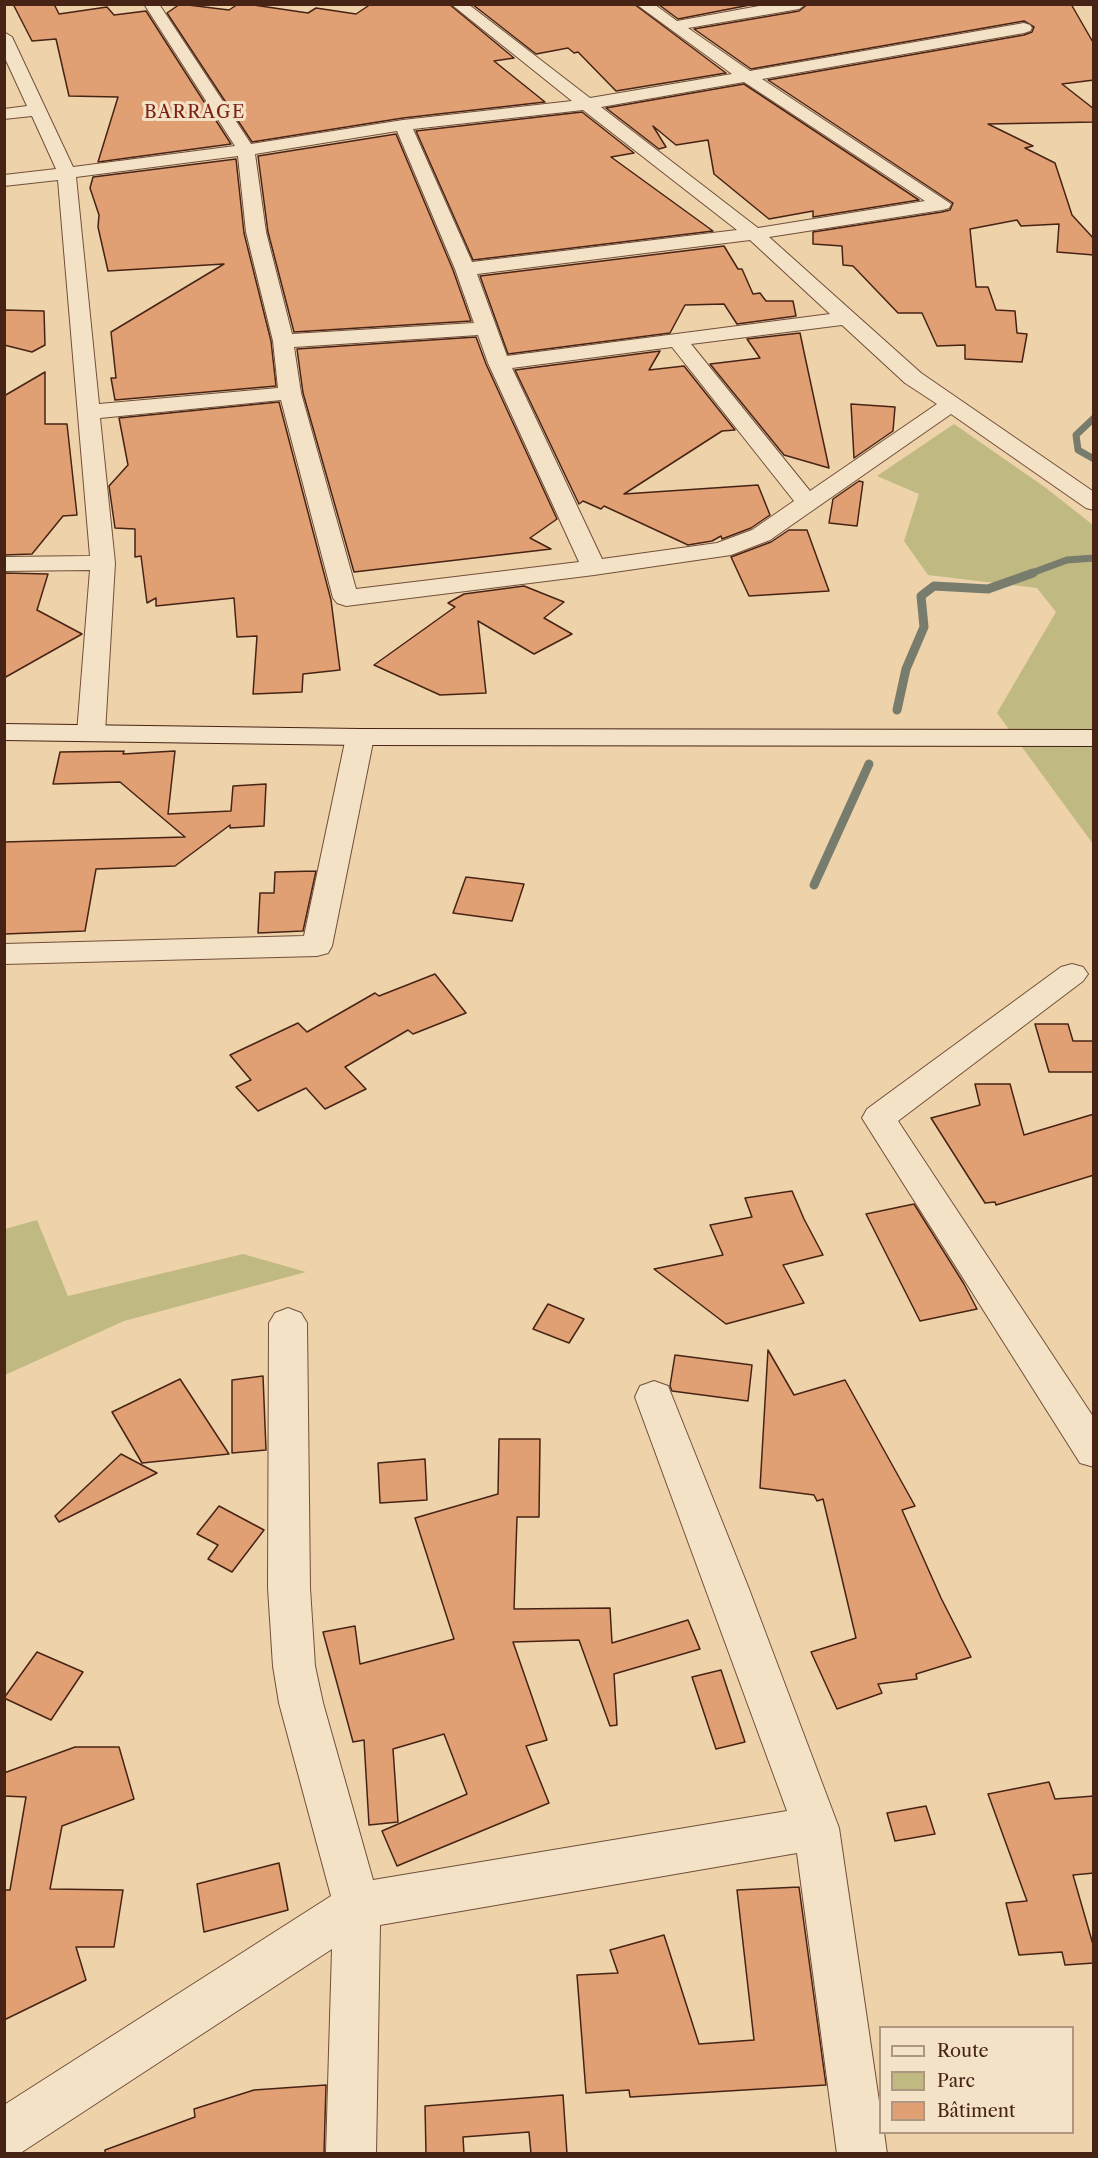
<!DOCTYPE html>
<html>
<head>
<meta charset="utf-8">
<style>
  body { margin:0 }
  #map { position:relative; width:1098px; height:2158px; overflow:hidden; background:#eed2a9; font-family:"Libre Caslon Text",serif }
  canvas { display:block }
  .frame { position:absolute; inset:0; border:6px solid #472315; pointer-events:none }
  .legend { position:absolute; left:879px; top:2026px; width:195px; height:108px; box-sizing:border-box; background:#f4e2c7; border:2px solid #af9680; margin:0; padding:8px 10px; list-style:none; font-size:18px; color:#472315 }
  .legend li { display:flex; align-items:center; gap:12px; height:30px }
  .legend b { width:30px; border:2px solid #af9680 }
</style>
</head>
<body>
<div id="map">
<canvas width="1098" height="2158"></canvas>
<div class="frame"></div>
<ul class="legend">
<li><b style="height:8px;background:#f4e2c7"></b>Route</li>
<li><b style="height:16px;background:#c0ba82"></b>Parc</li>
<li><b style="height:16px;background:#e1a074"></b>Bâtiment</li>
</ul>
</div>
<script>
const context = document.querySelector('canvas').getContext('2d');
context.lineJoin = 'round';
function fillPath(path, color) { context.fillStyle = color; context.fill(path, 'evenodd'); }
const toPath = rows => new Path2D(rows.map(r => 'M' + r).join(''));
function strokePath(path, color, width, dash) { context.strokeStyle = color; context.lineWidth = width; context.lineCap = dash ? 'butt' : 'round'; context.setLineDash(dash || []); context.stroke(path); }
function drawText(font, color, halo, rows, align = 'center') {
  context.font = font + ' "Libre Caslon Text",serif'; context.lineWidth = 6; context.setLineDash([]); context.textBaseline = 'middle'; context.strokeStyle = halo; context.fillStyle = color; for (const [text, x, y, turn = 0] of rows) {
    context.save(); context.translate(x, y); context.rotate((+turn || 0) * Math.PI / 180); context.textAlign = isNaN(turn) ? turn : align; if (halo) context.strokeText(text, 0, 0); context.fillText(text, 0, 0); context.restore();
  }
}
fillPath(toPath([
  [954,424,1046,488,1093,525,1093,844,997,713,1056,612,1037,588,928,575,904,541,919,494,877,476],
  [37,1220,68,1296,243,1254,306,1272,124,1321,5,1375,5,1229]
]), '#c0ba82');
strokePath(toPath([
  [1094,418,1076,435,1078,450,1094,459],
  [1029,574,1067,560,1094,558]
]), '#787c6d', 7);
strokePath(toPath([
  [897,710,906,669,924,627,921,596,934,586,988,589,1033,573],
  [814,885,869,764]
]), '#787c6d', 9);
const building = toPath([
  [13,4,54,4,59,14,107,7,114,15,146,11,231,144,98,162,118,97,69,96,56,39,32,41,13,4],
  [180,4,229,10,238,4,247,4,308,13,316,8,356,14,371,4,449,4,514,58,494,61,545,102,403,118,252,142,167,13,180,4],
  [472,4,634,4,726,73,616,91,578,52,574,53,568,48,536,54,472,4],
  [658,4,755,4,678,19,658,4],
  [808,4,1071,4,1094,44,1094,80,1062,84,1094,109,1094,122,988,124,1033,146,1025,148,1055,163,1072,215,1094,239,1094,255,1057,252,1059,224,1021,226,1017,220,970,229,976,287,988,287,996,310,1015,311,1017,333,1027,334,1022,362,965,359,965,345,937,346,922,313,898,313,853,266,843,265,842,246,813,244,813,232,942,212,950,210,953,203,768,80,1024,35,1032,32,1034,27,1024,21,751,69,694,29,799,11,808,4],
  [744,84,919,200,813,217,813,211,769,219,714,174,708,140,676,145,653,126,666,147,659,149,606,108,744,84],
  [582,112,634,153,611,157,713,231,473,260,416,131,582,112],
  [396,134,453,270,471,321,294,332,268,232,258,156,396,134],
  [236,159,244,233,271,341,276,386,115,400,111,378,116,378,111,332,224,264,108,271,98,227,99,215,90,188,93,177,236,159],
  [724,246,738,269,742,269,753,294,760,293,766,301,793,301,796,316,737,324,724,304,685,305,670,333,508,354,480,276,724,246],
  [4,310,44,311,45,345,32,352,4,345,4,310],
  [800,333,804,352,829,468,784,455,710,364,760,358,747,339,800,333],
  [476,337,486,364,557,519,530,538,551,549,354,572,303,393,297,349,476,337],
  [660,351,649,370,684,366,735,430,722,431,624,494,758,485,770,515,751,528,722,539,721,536,712,541,688,545,604,506,601,509,583,501,579,504,515,370,660,351],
  [45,372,45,424,67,424,77,515,63,516,32,554,4,555,4,396,45,372],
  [279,402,331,600,340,670,303,674,302,692,253,694,257,636,237,637,234,598,156,606,156,598,147,603,141,556,135,557,135,529,115,528,109,486,128,465,119,418,279,402],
  [851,404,895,407,893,431,854,458,851,404],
  [859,481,863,482,857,526,829,523,833,499,859,481],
  [789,530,807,530,829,591,749,596,731,557,771,542,789,530],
  [4,573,48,574,37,610,82,634,4,678,4,573],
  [524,586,564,602,544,618,572,634,534,654,478,621,486,693,440,695,374,665,455,607,448,603,464,594,524,586],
  [124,751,123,754,175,751,168,814,231,811,233,786,266,784,264,826,230,828,230,825,175,866,96,869,85,931,4,934,4,842,185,837,120,782,53,784,60,752,124,751],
  [316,871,303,931,258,933,260,893,274,893,275,872,316,871],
  [466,877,524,884,512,921,453,913,466,877],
  [435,974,466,1013,413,1034,408,1030,345,1067,366,1089,325,1109,306,1088,258,1111,236,1087,251,1080,230,1055,298,1023,307,1032,375,993,379,996,435,974],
  [1035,1024,1068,1024,1073,1041,1094,1041,1094,1072,1049,1072,1035,1024],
  [975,1084,1010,1084,1024,1135,1094,1114,1094,1175,996,1205,995,1202,985,1203,931,1118,980,1105,975,1084],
  [792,1191,804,1219,823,1255,783,1265,804,1303,726,1324,654,1269,723,1255,710,1225,752,1217,745,1198,792,1191],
  [914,1204,964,1284,977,1309,920,1321,866,1214,914,1204],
  [548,1304,584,1319,569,1343,533,1329,548,1304],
  [768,1350,794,1395,845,1380,915,1506,902,1510,941,1598,971,1657,916,1674,917,1679,878,1684,882,1693,837,1709,811,1652,856,1638,823,1499,817,1501,814,1495,760,1488,768,1350],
  [675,1355,752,1365,748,1401,672,1391,670,1386,675,1355],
  [263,1376,266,1450,232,1453,232,1380,263,1376],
  [180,1379,229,1454,142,1463,112,1412,180,1379],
  [499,1439,540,1439,539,1517,517,1517,514,1609,610,1608,612,1643,688,1620,700,1649,614,1674,617,1725,610,1726,579,1640,513,1642,547,1740,526,1746,549,1803,397,1866,382,1831,467,1794,444,1734,393,1749,398,1822,369,1825,364,1740,353,1742,323,1632,355,1626,360,1664,454,1639,415,1518,498,1494,499,1439],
  [121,1454,157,1473,59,1522,55,1516,121,1454],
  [425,1459,427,1500,380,1503,378,1463,425,1459],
  [219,1506,264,1530,232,1572,208,1559,218,1545,197,1534,219,1506],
  [37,1652,83,1672,51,1720,4,1698,37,1652],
  [721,1670,745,1742,716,1749,692,1677,721,1670],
  [75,1747,119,1747,134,1799,62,1826,50,1889,123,1890,114,1947,76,1947,86,1980,4,2020,4,1890,10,1890,26,1797,4,1796,4,1773,75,1747],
  [1049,1782,1055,1799,1094,1796,1094,1873,1073,1875,1094,1948,1094,1963,1065,1965,1062,1952,1019,1955,1006,1903,1027,1901,988,1794,1049,1782],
  [926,1806,935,1834,895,1841,887,1813,926,1806],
  [279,1863,288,1910,204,1932,197,1884,279,1863],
  [799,1887,826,2085,630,2097,629,2090,586,2093,577,1975,618,1973,610,1950,664,1935,699,2044,754,2040,737,1890,799,1887],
  [326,2085,324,2154,105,2154,105,2150,195,2117,194,2109,254,2090,326,2085],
  [563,2095,567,2154,531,2154,529,2132,463,2137,464,2154,426,2154,425,2106,563,2095]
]);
fillPath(building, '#e1a074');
strokePath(building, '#472315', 1.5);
const street = toPath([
  [144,4,159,4,251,144,403,120,572,101,451,4,468,4,590,98,732,74,636,4,654,4,677,21,770,4,806,4,799,9,688,28,750,71,1024,23,1030,25,1032,28,1030,31,1024,33,762,79,951,204,949,208,942,210,769,237,921,373,1094,492,1094,510,1086,508,951,414,770,540,731,555,594,575,346,606,337,603,333,598,281,400,100,418,115,563,105,733,101,739,91,741,81,739,77,733,90,570,4,571,4,557,90,556,58,180,4,186,4,175,56,169,32,116,4,119,4,109,27,106,4,56,4,32,12,37,73,167,235,146,144,4],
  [744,82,925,201,758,228,601,107,744,82],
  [583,110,737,230,472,262,413,129,583,110],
  [397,131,455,269,474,323,292,334,266,232,255,154,397,131],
  [238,156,246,232,273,341,278,388,99,404,76,177,238,156],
  [750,240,830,314,507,356,477,274,750,240],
  [842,325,905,383,937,404,810,491,691,344,842,325],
  [478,335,488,363,579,562,356,589,301,393,294,347,478,335],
  [672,347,794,501,752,530,717,543,602,559,512,368,672,347],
  [360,729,370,731,374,737,332,946,328,953,317,956,4,964,4,944,304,936,346,737,350,731,360,729],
  [1072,964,1083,967,1088,974,1083,981,898,1121,1094,1418,1094,1467,1080,1463,862,1118,867,1109,1061,967,1072,964],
  [288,1308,301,1313,307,1323,310,1588,315,1666,323,1703,373,1880,787,1811,635,1397,640,1386,654,1381,668,1386,749,1589,839,1828,880,2108,880,2132,884,2132,887,2154,837,2154,797,1853,380,1925,376,2154,326,2154,332,1949,22,2152,4,2154,4,2105,331,1896,279,1703,273,1666,268,1588,269,1323,275,1313,288,1308]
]);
const secondary = toPath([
  [4,724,360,729,1094,730,1094,746,360,745,4,740,4,724]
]);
strokePath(street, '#714f3a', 2);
strokePath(secondary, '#472315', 2);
fillPath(street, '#f4e2c7');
fillPath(secondary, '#f4e2c7');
context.letterSpacing = '1.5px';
drawText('18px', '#7a1f14', '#f4e2c7', [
  ["BARRAGE",195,113]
]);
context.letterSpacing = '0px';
</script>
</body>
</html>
